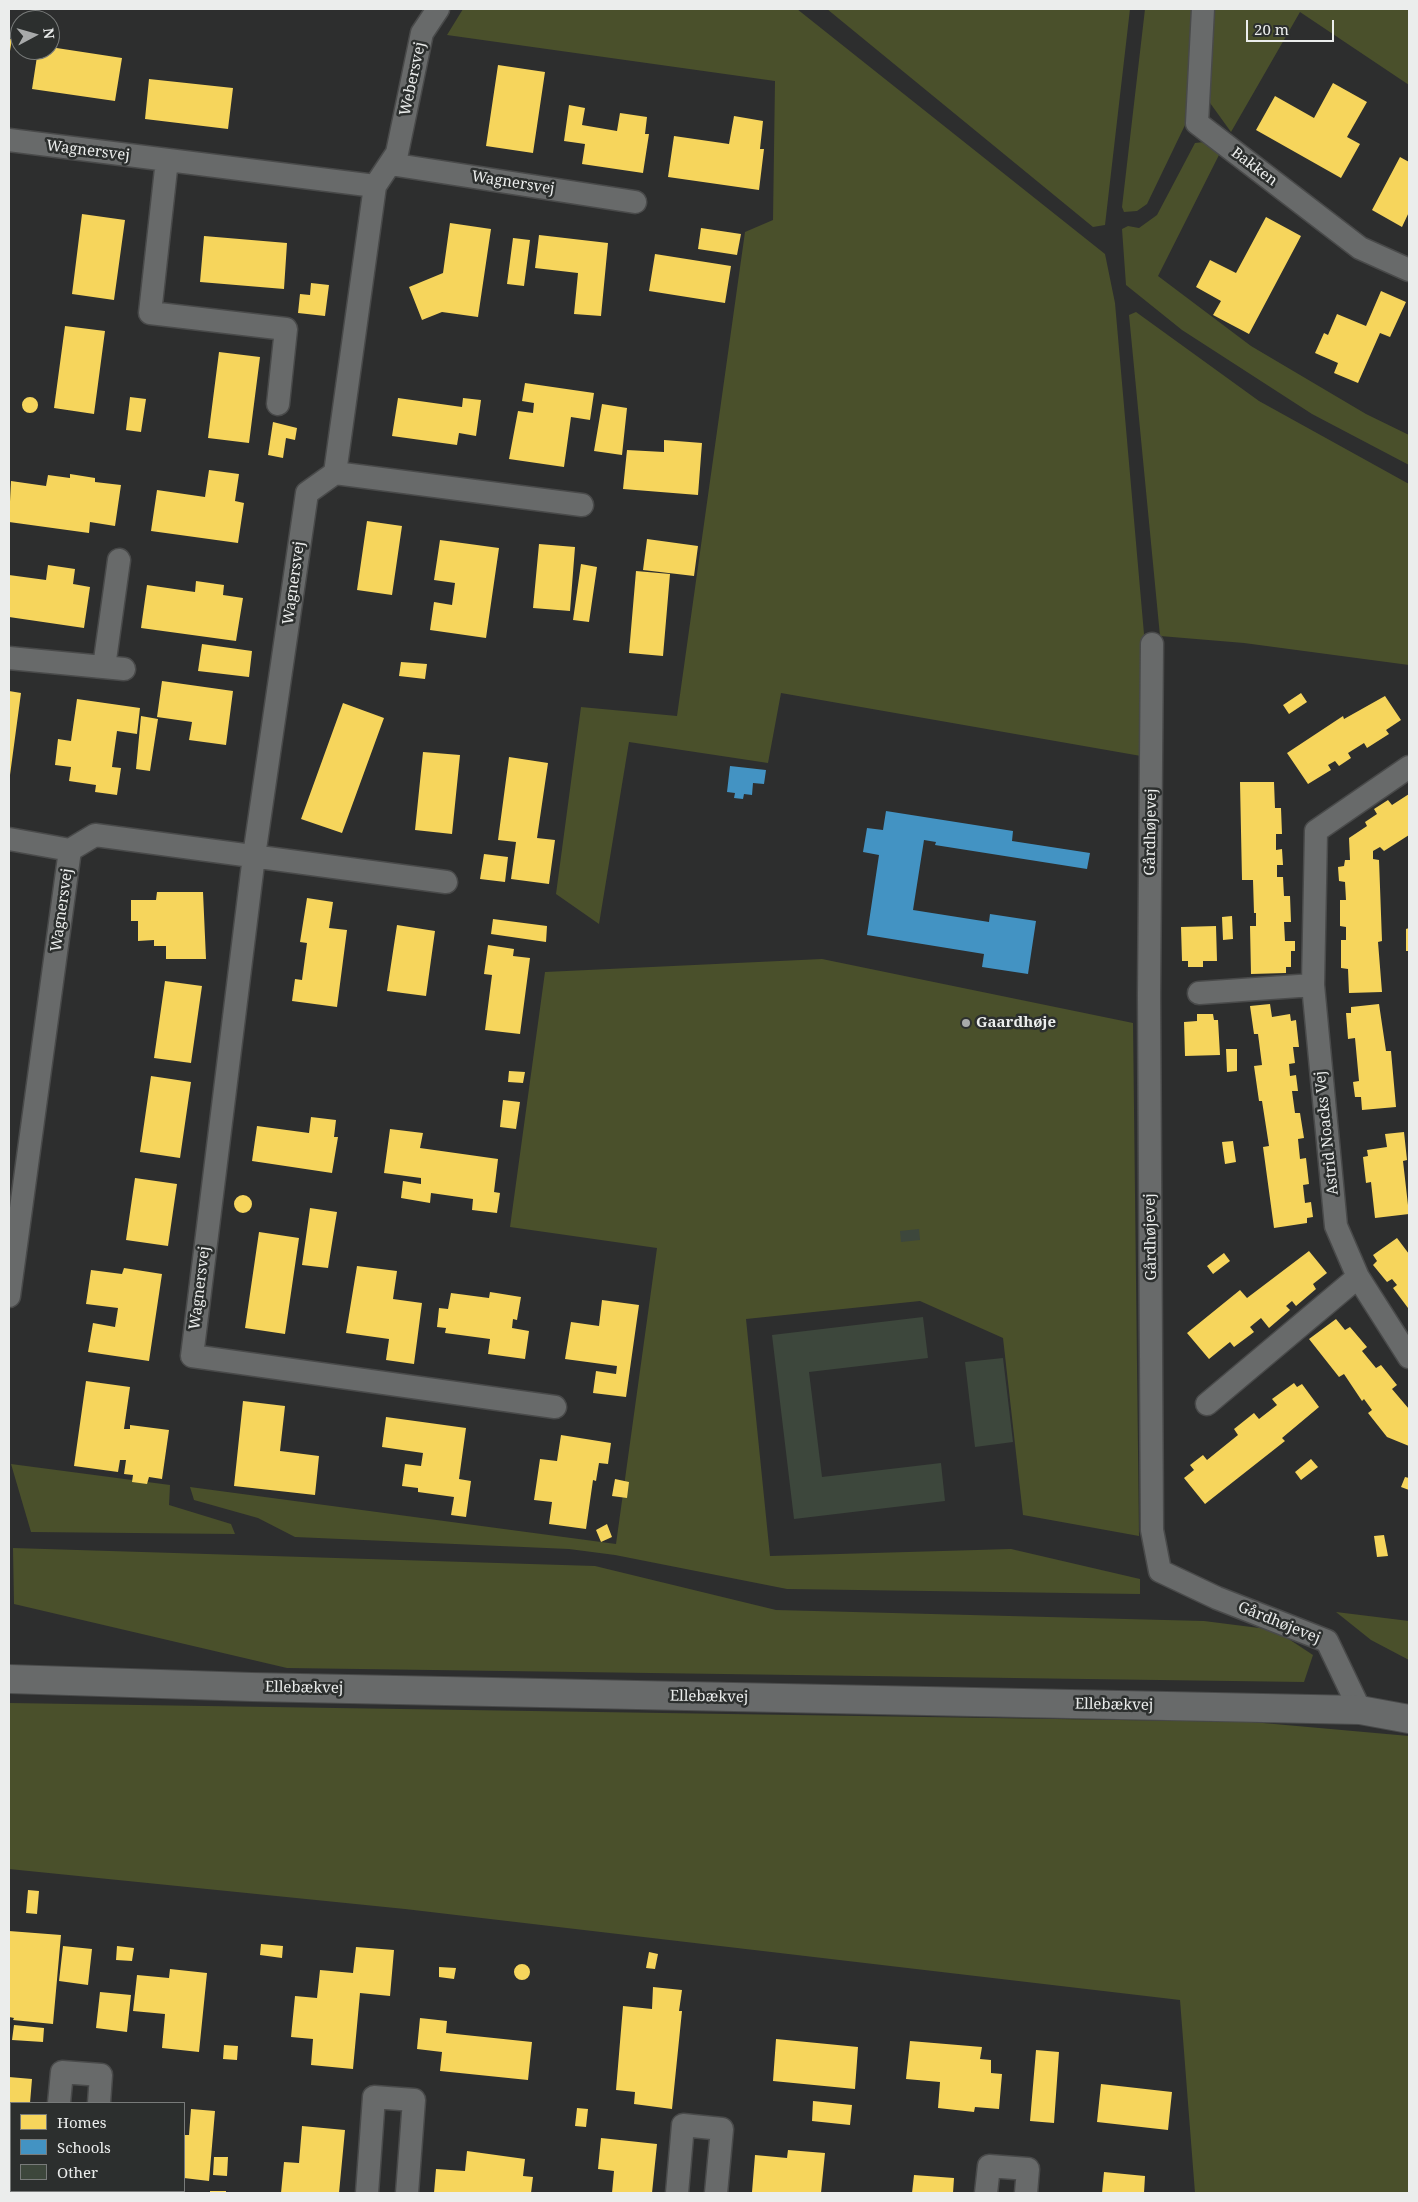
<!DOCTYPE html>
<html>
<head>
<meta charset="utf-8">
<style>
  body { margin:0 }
  #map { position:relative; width:1418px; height:2202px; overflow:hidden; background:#2d2e2e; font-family:"Noto Serif",serif }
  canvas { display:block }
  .frame { position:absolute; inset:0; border:10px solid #ebedec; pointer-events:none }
  .legend { position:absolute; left:10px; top:2102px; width:175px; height:90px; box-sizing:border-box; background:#2c2f2e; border:1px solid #787b7a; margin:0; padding:6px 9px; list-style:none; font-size:15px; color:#ebedec }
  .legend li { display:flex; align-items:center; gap:10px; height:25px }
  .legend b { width:25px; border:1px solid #787b7a }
  .north { position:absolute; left:10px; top:10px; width:50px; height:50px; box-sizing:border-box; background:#2c2f2e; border:1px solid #787b7a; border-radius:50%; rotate:84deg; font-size:14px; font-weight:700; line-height:20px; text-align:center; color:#ebedec }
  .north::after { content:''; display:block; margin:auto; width:18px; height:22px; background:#a8aaaa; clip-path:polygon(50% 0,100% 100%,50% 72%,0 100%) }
  .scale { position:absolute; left:1246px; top:20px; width:88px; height:22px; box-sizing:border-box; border:2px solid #ebedec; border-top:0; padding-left:6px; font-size:15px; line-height:18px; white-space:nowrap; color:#ebedec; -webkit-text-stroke:4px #2c2f2e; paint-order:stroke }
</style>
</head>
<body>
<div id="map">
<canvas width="1418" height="2202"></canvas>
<div class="frame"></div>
<ul class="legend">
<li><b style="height:14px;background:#f6d55c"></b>Homes</li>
<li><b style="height:14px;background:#4393c3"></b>Schools</li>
<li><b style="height:14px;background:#3d473c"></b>Other</li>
</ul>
<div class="north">N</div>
<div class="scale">20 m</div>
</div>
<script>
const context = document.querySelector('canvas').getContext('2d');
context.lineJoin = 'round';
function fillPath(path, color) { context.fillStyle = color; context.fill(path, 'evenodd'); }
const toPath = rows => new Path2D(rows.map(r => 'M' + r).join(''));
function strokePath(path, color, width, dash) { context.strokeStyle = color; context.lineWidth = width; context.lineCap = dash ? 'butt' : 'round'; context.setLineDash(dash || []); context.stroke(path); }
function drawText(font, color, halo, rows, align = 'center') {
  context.font = font + ' "Noto Serif",serif'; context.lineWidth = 5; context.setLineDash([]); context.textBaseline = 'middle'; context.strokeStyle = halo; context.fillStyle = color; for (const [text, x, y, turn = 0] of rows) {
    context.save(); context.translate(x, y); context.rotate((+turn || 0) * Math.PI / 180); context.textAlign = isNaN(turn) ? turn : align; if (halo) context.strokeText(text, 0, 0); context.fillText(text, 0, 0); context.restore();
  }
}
fillPath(toPath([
  [463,9,797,9,1105,254,1115,303,1144,634,1141,756,781,693,768,763,629,742,599,924,556,894,581,707,677,716,745,232,773,220,775,81,447,35],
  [827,9,1130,9,1105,225,1093,227],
  [1145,9,1193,9,1186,123,1147,204,1137,211,1124,212,1122,207],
  [1211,9,1409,9,1409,85,1300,12,1231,132,1205,96],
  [1204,142,1220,153,1158,276,1251,346,1366,414,1409,435,1409,465,1312,414,1182,330,1126,285,1122,229,1128,226,1139,228,1157,215,1195,143],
  [1136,312,1259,401,1409,484,1409,665,1244,643,1160,636,1129,315],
  [822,959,1133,1023,1139,1536,1023,1515,1003,1338,920,1301,746,1319,770,1556,1011,1549,1140,1579,1140,1594,787,1589,615,1555,569,1549,295,1537,258,1518,194,1500,190,1487,616,1544,657,1248,510,1227,545,972],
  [11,1464,170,1485,169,1505,231,1524,235,1534,31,1532],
  [13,1548,595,1566,776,1610,1204,1621,1275,1630,1313,1655,1304,1682,287,1668,14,1604],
  [1336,1612,1409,1621,1409,1660,1371,1640],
  [9,1703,1252,1722,1409,1736,1409,2193,1195,2193,1180,2000,405,1909,9,1869]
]), '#4a502b');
fillPath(toPath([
  [9,39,12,39,10,51,9,51],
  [50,47,122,58,115,101,32,89,38,50,50,50],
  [498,65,545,72,533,153,486,146],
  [149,79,233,88,228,129,145,119],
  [1333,83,1367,102,1347,137,1360,144,1341,178,1256,130,1275,96,1314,118],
  [569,105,585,108,582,125,617,131,620,113,647,117,645,134,649,134,643,173,582,164,585,144,564,141],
  [734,116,763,121,760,149,764,149,759,190,668,177,674,136,729,144],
  [1400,157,1409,162,1409,212,1402,227,1372,210],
  [82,214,125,220,114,300,72,294],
  [1266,217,1301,236,1249,334,1213,315,1221,301,1196,287,1210,260,1236,273],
  [450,223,491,229,478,317,442,312,422,320,409,287,443,273],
  [701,228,741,234,737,255,698,249],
  [539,235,608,243,601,316,574,314,578,273,535,268],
  [204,236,287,243,284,289,200,282],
  [513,238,530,240,524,286,507,284],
  [655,254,731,266,725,303,649,291],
  [311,283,329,285,325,316,298,313,300,294,310,295],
  [1381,291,1406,302,1390,337,1380,333,1358,383,1334,373,1338,363,1315,353,1324,333,1328,335,1337,314,1366,326],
  [65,326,105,331,94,414,54,408],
  [219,352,260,357,249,443,208,438],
  [525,383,594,393,590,420,571,417,564,467,509,459,518,411,533,413,534,403,522,401],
  [130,397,146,399,141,432,126,430],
  '22 405a8 8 0 1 1 16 0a8 8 0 1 1-16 0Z',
  [398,398,462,407,463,398,481,400,476,436,459,433,457,445,392,436],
  [602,404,627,408,622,455,594,451],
  [273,422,297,428,295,440,286,438,283,458,268,455],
  [664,440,702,443,698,495,623,489,627,450,664,452],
  [209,470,239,474,235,501,244,503,238,543,151,531,157,490,205,497],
  [70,474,95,478,95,482,121,485,115,526,90,522,89,533,9,522,11,481,46,486,48,475,70,478],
  [367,521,402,526,392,595,357,590],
  [647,539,698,546,694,576,643,570],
  [440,540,499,548,486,638,430,630,434,602,452,605,455,583,434,580],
  [539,544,575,547,570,611,533,608],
  [581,564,597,567,589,622,573,620],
  [48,565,75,569,73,584,90,587,84,628,9,617,9,575,46,580],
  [636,571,670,574,663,656,629,653],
  [196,581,224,585,223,595,243,598,236,641,141,628,147,585,195,592],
  [202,644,252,651,249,677,198,671],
  [401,662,427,664,425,679,399,676],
  [162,681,233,691,226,745,189,740,192,722,157,717],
  [9,691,21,693,10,775,9,775],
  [1301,693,1307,702,1289,714,1283,705],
  [1385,696,1401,720,1386,730,1389,734,1367,748,1364,743,1348,753,1351,758,1339,766,1335,761,1328,765,1331,770,1308,784,1287,753,1343,716,1344,719],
  [77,699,140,708,137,734,117,731,112,767,121,768,117,795,95,792,96,785,69,781,71,767,55,765,58,739,71,741],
  [343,703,384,718,342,833,301,819],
  [141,716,158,719,150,771,136,769],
  [423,752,460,755,452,834,415,830],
  [509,757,548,763,537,838,555,840,549,884,511,879,516,842,498,840],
  [1240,782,1274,782,1275,808,1281,808,1282,834,1276,834,1276,850,1282,849,1283,865,1277,865,1277,877,1283,877,1284,896,1290,896,1291,922,1284,922,1285,941,1295,941,1295,951,1291,951,1291,967,1286,967,1286,973,1251,974,1250,926,1256,926,1256,913,1254,913,1253,880,1242,880],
  [1409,794,1409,835,1384,851,1380,847,1373,851,1373,859,1379,860,1382,941,1378,942,1382,992,1349,993,1348,969,1341,968,1341,940,1346,940,1346,927,1340,926,1340,900,1346,900,1345,882,1339,881,1338,867,1344,866,1345,860,1350,860,1349,838,1367,826,1365,822,1377,814,1374,809,1388,800,1392,805],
  [484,854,508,857,505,882,480,879],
  [157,892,203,892,206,959,166,959,166,946,154,946,154,940,138,941,138,921,131,921,131,900,156,900],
  [307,898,333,902,329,928,347,930,337,1007,292,1001,295,979,302,980,307,943,300,942],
  [1232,916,1233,939,1223,940,1222,917],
  [493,919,547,926,546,942,491,934],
  [397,925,435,931,426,996,387,991],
  [1216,926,1217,961,1203,961,1203,967,1188,967,1188,961,1182,961,1181,927],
  [1409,928,1409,951,1406,951,1406,929],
  [488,945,514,949,513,956,530,958,520,1034,485,1030,492,975,484,974],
  [165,981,202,986,191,1063,154,1058],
  [1270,1004,1272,1017,1290,1014,1291,1021,1296,1020,1299,1047,1293,1047,1295,1063,1289,1064,1290,1076,1296,1075,1298,1091,1292,1091,1295,1113,1300,1113,1304,1138,1298,1139,1300,1159,1306,1158,1309,1184,1303,1185,1305,1203,1311,1202,1313,1217,1307,1218,1307,1223,1274,1228,1263,1147,1269,1146,1262,1101,1259,1101,1254,1066,1262,1065,1258,1034,1254,1034,1250,1006],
  [1379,1004,1386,1051,1391,1051,1396,1107,1362,1110,1361,1097,1355,1097,1353,1082,1359,1081,1355,1038,1348,1039,1346,1013,1351,1013,1351,1007],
  [1197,1014,1213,1014,1214,1020,1218,1020,1220,1055,1185,1056,1184,1022,1197,1021],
  [1226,1049,1237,1049,1237,1071,1227,1072],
  [509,1071,525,1072,523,1083,508,1082],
  [151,1076,191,1082,180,1158,140,1152],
  [503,1100,520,1102,516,1129,500,1127],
  [311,1117,336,1120,334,1137,338,1137,332,1173,252,1161,257,1126,309,1133],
  [390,1129,423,1133,420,1148,498,1159,494,1192,500,1193,497,1213,472,1210,473,1199,431,1193,430,1203,401,1198,403,1181,421,1184,421,1178,384,1173],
  [1404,1132,1407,1160,1403,1161,1409,1214,1375,1218,1371,1182,1366,1183,1363,1157,1368,1156,1367,1150,1387,1147,1385,1134],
  [1233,1141,1236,1162,1225,1164,1222,1142],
  [135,1178,177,1184,168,1246,126,1240],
  '234 1204a9 9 0 1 1 18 0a9 9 0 1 1-18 0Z',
  [310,1208,337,1212,328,1268,302,1265],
  [259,1232,299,1238,285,1334,245,1328],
  [1397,1238,1409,1254,1408,1308,1393,1288,1397,1285,1392,1279,1387,1282,1373,1265,1377,1261,1373,1255],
  [1309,1251,1327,1273,1313,1284,1316,1289,1296,1306,1292,1301,1286,1306,1290,1310,1269,1328,1261,1318,1250,1327,1254,1332,1234,1347,1230,1342,1209,1359,1187,1333,1240,1290,1247,1298],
  [1224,1253,1230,1261,1213,1274,1207,1266],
  [357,1266,397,1271,393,1299,422,1303,414,1364,386,1360,389,1339,346,1333],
  [124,1268,162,1274,149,1361,88,1352,93,1323,115,1327,118,1308,86,1304,91,1270,122,1274],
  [490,1292,521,1297,517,1320,513,1319,512,1328,529,1331,525,1359,488,1354,490,1339,445,1333,446,1328,437,1327,439,1308,448,1309,451,1293,489,1298],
  [602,1300,639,1305,626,1397,593,1393,596,1371,616,1374,617,1366,565,1359,571,1322,599,1326],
  [1336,1319,1345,1330,1350,1327,1367,1347,1362,1351,1376,1368,1381,1365,1397,1385,1392,1389,1409,1409,1409,1446,1387,1437,1368,1413,1372,1410,1364,1399,1362,1401,1344,1374,1339,1377,1309,1339],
  [86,1381,130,1387,124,1429,130,1429,130,1425,169,1430,162,1479,149,1477,147,1484,132,1482,133,1475,124,1474,126,1460,120,1460,118,1472,74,1466],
  [1294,1383,1297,1387,1302,1384,1319,1407,1282,1438,1285,1441,1205,1504,1184,1478,1194,1470,1190,1465,1203,1455,1207,1460,1238,1435,1234,1429,1254,1413,1259,1419,1277,1405,1272,1399],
  [243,1401,285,1406,280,1451,319,1456,315,1495,234,1486],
  [386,1417,466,1428,459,1479,471,1481,466,1517,451,1515,454,1497,418,1492,418,1488,402,1486,405,1464,421,1466,423,1453,382,1447],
  [561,1435,611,1443,608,1464,599,1463,596,1481,593,1480,586,1529,549,1524,552,1502,534,1500,540,1459,557,1461],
  [1311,1459,1318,1467,1301,1480,1295,1472],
  [1405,1477,1409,1478,1409,1490,1401,1487],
  [615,1479,629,1482,627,1498,612,1496],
  [607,1524,612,1537,601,1542,596,1530],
  [1384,1535,1388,1556,1377,1557,1374,1536],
  [28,1890,39,1891,37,1914,26,1913],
  [9,1931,61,1935,53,2024,13,2020,14,2018,9,2017],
  [261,1944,283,1946,282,1958,260,1955],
  [63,1946,92,1949,88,1985,59,1981],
  [117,1946,134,1948,132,1961,116,1960],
  [356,1947,394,1950,390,1996,360,1993,353,2069,311,2065,313,2039,291,2037,295,1996,317,1998,320,1970,353,1973],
  [649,1952,658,1954,655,1969,646,1968],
  '514 1972a8 8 0 1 1 16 0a8 8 0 1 1-16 0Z',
  [439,1967,456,1968,454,1979,439,1977],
  [170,1969,207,1973,199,2052,162,2048,165,2014,133,2011,137,1975,169,1978],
  [653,1987,682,1990,679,2011,682,2011,672,2109,634,2104,635,2092,616,2090,623,2006,652,2009],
  [100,1992,131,1995,127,2032,96,2028],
  [420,2018,447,2021,446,2033,532,2042,528,2080,440,2071,442,2052,417,2049],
  [14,2025,44,2028,43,2042,12,2040],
  [776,2039,858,2047,855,2089,773,2081],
  [910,2041,982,2047,980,2059,991,2060,991,2073,1002,2074,999,2109,975,2107,974,2112,938,2108,940,2082,906,2079],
  [224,2045,238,2046,237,2060,223,2059],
  [1036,2050,1059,2052,1054,2123,1030,2121],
  [9,2077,32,2079,30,2103,11,2103,11,2160,9,2160],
  [1101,2084,1172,2092,1168,2130,1097,2122],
  [813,2101,852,2105,850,2125,812,2121],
  [577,2108,588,2109,586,2127,575,2126],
  [191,2109,215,2111,209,2181,184,2178,184,2135,189,2135],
  [302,2126,345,2130,339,2193,281,2193,284,2162,299,2163],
  [601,2138,657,2144,652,2193,612,2193,614,2171,598,2169],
  [788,2150,825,2153,821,2193,752,2192,755,2155,787,2158],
  [467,2151,525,2159,523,2176,533,2177,531,2193,434,2193,436,2169,465,2171],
  [214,2157,228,2157,227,2176,213,2175],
  [1104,2172,1145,2176,1144,2193,1102,2193],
  [914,2175,954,2178,953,2193,912,2193],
  [137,2191,174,2191,174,2193,137,2193],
  [210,2191,226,2191,226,2193,210,2193]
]), '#f6d55c');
fillPath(toPath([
  [730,766,766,770,764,784,753,783,752,795,744,794,743,799,734,798,735,793,727,792],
  [886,811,1013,831,1012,841,1090,853,1087,869,935,845,936,842,924,840,913,910,989,922,990,914,1036,921,1028,974,982,967,984,954,867,935,879,855,863,852,867,828,883,830]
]), '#4393c3');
fillPath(toPath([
  [919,1229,920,1240,901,1242,900,1231],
  [923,1317,928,1358,809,1372,822,1477,941,1463,945,1501,794,1519,772,1335],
  [1003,1358,1013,1442,975,1447,965,1362]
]), '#3d473c');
const street = toPath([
  [438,9,422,33,397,153,375,186,335,473,307,493,254,856,192,1356,555,1407],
  [1203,9,1197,123,1360,248,1409,270],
  [9,140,375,186],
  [167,160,150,313,286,329,278,404],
  [390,164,635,202],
  [335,473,582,505],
  [1152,644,1149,995,1152,1530,1160,1571,1217,1598,1327,1641,1360,1710],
  [9,658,124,669],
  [104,667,119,560],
  [1409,767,1316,831,1313,985,1336,1226,1358,1277,1409,1357],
  [9,839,70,850,95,835,446,882],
  [1199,993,1313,985],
  [9,1296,70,850],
  [1207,1404,1358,1277],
  [59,2103,62,2072,101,2075,99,2103],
  [52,2193,52,2191],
  [91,2193,92,2191],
  [367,2193,374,2097,414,2100,407,2193],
  [677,2193,683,2125,722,2129,716,2193],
  [986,2193,989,2166,1028,2169,1026,2193]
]);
const secondary = toPath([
  [9,1679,252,1687,1360,1710,1409,1719]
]);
strokePath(street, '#494a4a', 25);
strokePath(secondary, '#494a4a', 30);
strokePath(street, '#686a6a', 22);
strokePath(secondary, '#686a6a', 28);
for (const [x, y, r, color] of [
  [966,1023,5,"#a8aaaa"]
]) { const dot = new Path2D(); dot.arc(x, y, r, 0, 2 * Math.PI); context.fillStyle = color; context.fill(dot); strokePath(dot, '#2c2f2e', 2); }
drawText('15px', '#ebedec', '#2c2f2e', [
  ["Webersvej",413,79,-78],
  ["Wagnersvej",88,151,7],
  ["Bakken",1254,167,37],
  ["Wagnersvej",513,183,9],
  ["Wagnersvej",294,583,-82],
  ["Gårdhøjevej",1151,832,-89],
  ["Wagnersvej",62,910,-82],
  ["Astrid Noacks Vej",1327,1133,-96],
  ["Gårdhøjevej",1151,1237,-91],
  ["Wagnersvej",200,1288,-83],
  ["Gårdhøjevej",1279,1623,22],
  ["Ellebækvej",304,1688,1],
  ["Ellebækvej",709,1697,1],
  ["Ellebækvej",1114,1705,1]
]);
drawText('bold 15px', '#ebedec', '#2c2f2e', [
  ["Gaardhøje",976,1023]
], 'left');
</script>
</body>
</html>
